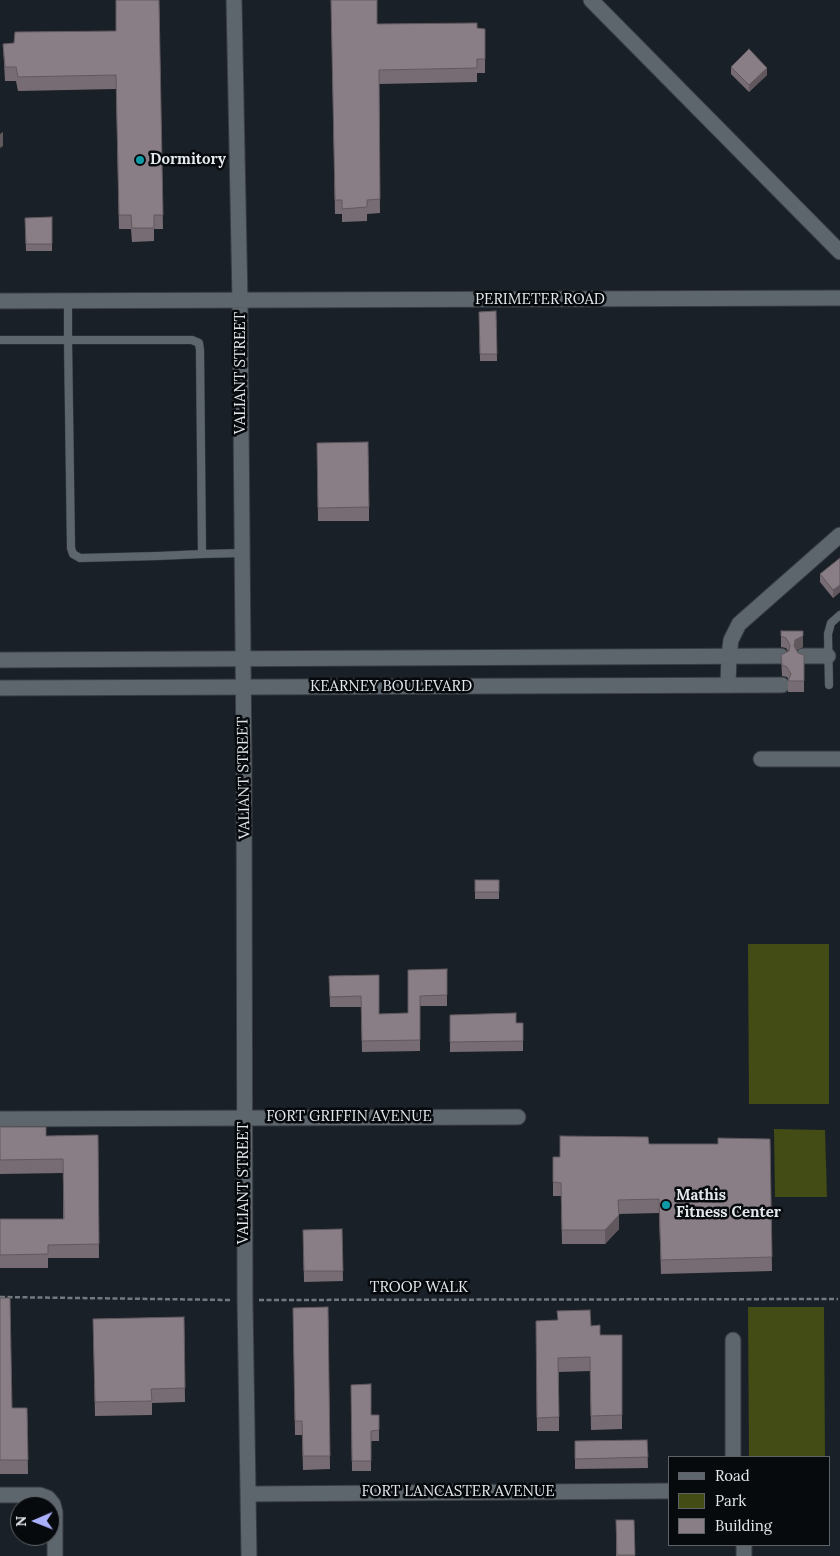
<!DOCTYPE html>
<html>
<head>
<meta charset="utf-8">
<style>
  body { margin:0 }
  #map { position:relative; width:840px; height:1556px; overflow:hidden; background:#1a2028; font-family:Lora,serif }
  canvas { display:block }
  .legend { position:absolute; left:668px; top:1456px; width:162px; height:90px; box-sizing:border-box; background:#070a0d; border:1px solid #5f6367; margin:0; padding:6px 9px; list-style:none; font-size:15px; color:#e3e8ed }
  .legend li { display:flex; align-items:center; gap:10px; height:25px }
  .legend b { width:25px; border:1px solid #5f6367 }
  .north { position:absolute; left:10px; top:1496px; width:50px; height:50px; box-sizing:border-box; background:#070a0d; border:1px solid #5f6367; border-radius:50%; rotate:269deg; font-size:14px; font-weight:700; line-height:20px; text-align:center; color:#e3e8ed }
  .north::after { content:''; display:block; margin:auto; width:18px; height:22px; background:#aab0fb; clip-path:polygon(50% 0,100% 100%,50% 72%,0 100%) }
</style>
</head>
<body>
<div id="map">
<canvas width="840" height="1556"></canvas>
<ul class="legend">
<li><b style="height:6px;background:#5d656d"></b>Road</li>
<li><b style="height:14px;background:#424c14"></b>Park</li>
<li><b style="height:14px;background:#8a7e86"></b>Building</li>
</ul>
<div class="north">N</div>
</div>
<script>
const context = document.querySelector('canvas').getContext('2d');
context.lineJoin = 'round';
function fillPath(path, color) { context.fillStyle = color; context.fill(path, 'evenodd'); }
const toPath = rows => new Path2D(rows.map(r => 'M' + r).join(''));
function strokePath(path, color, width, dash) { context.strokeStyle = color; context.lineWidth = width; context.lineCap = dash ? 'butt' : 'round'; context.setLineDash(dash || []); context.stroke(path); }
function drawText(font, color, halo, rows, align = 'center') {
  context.font = font + ' Lora,serif'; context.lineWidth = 5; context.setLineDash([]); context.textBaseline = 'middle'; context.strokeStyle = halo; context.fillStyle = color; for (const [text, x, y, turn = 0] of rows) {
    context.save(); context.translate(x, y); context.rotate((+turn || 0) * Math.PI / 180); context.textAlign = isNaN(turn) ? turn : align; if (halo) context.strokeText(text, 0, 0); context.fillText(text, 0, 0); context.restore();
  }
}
fillPath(toPath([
  [748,944,829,944,829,1104,749,1104],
  [774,1129,825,1130,827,1197,775,1197],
  [748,1307,824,1307,825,1457,749,1457]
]), '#424c14');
const lane = toPath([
  [0,340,68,340,68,301],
  [202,554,200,350,199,343,192,340,68,340,71,548,73,554,80,558,158,556,202,554,242,553],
  [829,685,828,634,831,623,840,615]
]);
const street = toPath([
  [234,0,240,301,244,764,245,1300,249,1556],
  [591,0,840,252],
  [0,301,840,298],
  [728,685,729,655,731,640,739,624,840,535],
  [761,759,840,759],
  [0,1119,518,1117],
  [733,1340,733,1457],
  [248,1494,669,1491],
  [0,1495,40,1495,48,1498,53,1504,55,1512,55,1556],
  [744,1545,744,1556]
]);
const secondary = toPath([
  [803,656,828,656],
  [0,660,781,656],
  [0,688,782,685]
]);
strokePath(lane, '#363b41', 9);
strokePath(street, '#363b41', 17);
strokePath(secondary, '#363b41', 17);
strokePath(toPath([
  [0,1297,231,1300],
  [259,1300,838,1299]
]), '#73797f', 2.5, [5, 2.5]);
strokePath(lane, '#5d656d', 8);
strokePath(street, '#5d656d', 15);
strokePath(secondary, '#5d656d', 15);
fillPath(toPath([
  [159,0,163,229,154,229,154,241,132,242,131,229,119,229,116,89,18,91,16,81,5,81,3,44,14,43,116,31],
  [331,0,377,24,485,29,485,73,477,73,477,82,379,84,380,213,367,214,367,221,342,222,342,214,335,214],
  [731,67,767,75,749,92,731,74],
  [52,217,52,251,26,251,25,218],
  [496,311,497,361,480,361,479,312],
  [317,443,369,507,369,521,318,521],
  [840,558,840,592,833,598,820,582,820,574],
  [781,631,803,647,796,650,798,653,804,655,804,692,788,692,788,681,789,680,787,677,782,676,781,655,788,651,786,648,781,647],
  [475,880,499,880,499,899,475,899],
  [447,969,447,1006,420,1006,420,1051,362,1052,361,1007,330,1007,329,976,379,975,379,1014,408,1013,408,970],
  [450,1015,516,1023,523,1023,523,1051,450,1052],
  [0,1127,46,1136,98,1135,99,1258,48,1258,48,1268,0,1268,0,1219,63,1219,63,1173,0,1174],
  [770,1139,772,1271,661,1274,659,1213,618,1214,619,1229,605,1244,562,1244,561,1196,553,1196,553,1157,560,1157,649,1144,718,1144],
  [342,1229,343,1281,304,1282,303,1230],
  [0,1298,12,1408,27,1408,28,1474,0,1474],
  [328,1307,330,1469,303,1470,302,1435,295,1435,293,1308],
  [184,1317,185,1402,152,1403,152,1415,95,1416,93,1319],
  [536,1321,591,1326,600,1335,622,1335,622,1429,591,1430,590,1371,559,1372,559,1431,537,1431],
  [351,1385,371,1415,379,1415,379,1441,371,1441,371,1471,352,1471],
  [647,1440,648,1468,575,1469,575,1441],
  [616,1520,634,1520,635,1556,616,1556]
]), '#776c73');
fillPath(toPath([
  [767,68,767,75,749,92,749,85],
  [3,132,3,146,0,148,0,134],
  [840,585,840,592,833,598,833,590],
  [803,636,803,647,795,651,794,646,795,640],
  [619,1215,619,1229,605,1244,605,1230]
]), '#61585e');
const building = toPath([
  [116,0,159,0,163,215,154,215,154,228,132,228,131,215,119,215,116,75,18,77,16,67,5,67,3,44,14,43,15,32,116,31,116,0],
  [331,0,377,0,377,24,477,23,477,28,485,29,485,59,477,59,477,68,379,70,380,199,367,200,367,207,342,209,342,200,335,200,331,0],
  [749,49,767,68,749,85,731,67,749,49],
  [52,217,52,244,26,244,25,218,52,217],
  [496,311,497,354,480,354,479,312,496,311],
  [368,442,369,507,318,508,317,443,368,442],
  [840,558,840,585,833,590,820,574,840,558],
  [781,631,803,631,803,636,795,640,794,646,798,653,804,655,804,681,788,681,791,674,787,667,782,665,781,655,789,651,790,645,786,638,781,636,781,631],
  [475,880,499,880,499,892,475,892,475,880],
  [447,969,447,995,420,996,420,1040,362,1041,361,996,330,997,329,976,379,975,379,1014,408,1013,408,970,447,969],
  [516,1013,516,1023,523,1023,523,1041,450,1042,450,1015,516,1013],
  [0,1127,46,1127,46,1136,98,1135,99,1244,48,1245,48,1254,0,1255,0,1219,64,1219,63,1159,0,1160,0,1127],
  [560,1136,648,1137,649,1144,718,1144,718,1138,770,1139,772,1257,661,1260,659,1199,618,1200,619,1215,605,1230,562,1230,561,1183,553,1182,553,1157,560,1157,560,1136],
  [342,1229,343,1271,304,1271,303,1230,342,1229],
  [0,1298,10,1298,12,1408,27,1408,28,1460,0,1460,0,1298],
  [328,1307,330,1456,303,1456,302,1421,295,1421,293,1308,328,1307],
  [590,1310,591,1326,600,1325,600,1335,622,1335,622,1415,591,1416,590,1357,558,1358,559,1417,537,1418,536,1321,558,1320,557,1311,590,1310],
  [184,1317,185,1388,151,1389,152,1401,95,1402,93,1319,184,1317],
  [371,1384,371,1415,379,1415,379,1430,371,1431,371,1461,352,1461,351,1385,371,1384],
  [647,1440,648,1457,575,1459,575,1441,647,1440],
  [616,1520,634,1520,635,1555,617,1555,616,1520]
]);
fillPath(building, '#8a7e86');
strokePath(building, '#61585e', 1);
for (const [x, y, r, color] of [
  [140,160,5,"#0f9aa8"],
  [666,1205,5,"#0f9aa8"]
]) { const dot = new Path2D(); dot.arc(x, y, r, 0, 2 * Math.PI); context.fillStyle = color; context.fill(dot); strokePath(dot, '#070a0d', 2); }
drawText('bold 15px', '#e3e8ed', '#070a0d', [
  ["Dormitory",150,160],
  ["Mathis",676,1196],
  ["Fitness Center",676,1213]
], 'left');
drawText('15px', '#e3e8ed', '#070a0d', [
  ["PERIMETER ROAD",540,300],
  ["VALIANT STREET",241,373,-90],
  ["KEARNEY BOULEVARD",391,687],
  ["VALIANT STREET",244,778,-91],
  ["FORT GRIFFIN AVENUE",349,1117],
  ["VALIANT STREET",244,1183,-90],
  ["TROOP WALK",419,1288],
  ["FORT LANCASTER AVENUE",458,1492]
]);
</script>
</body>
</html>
